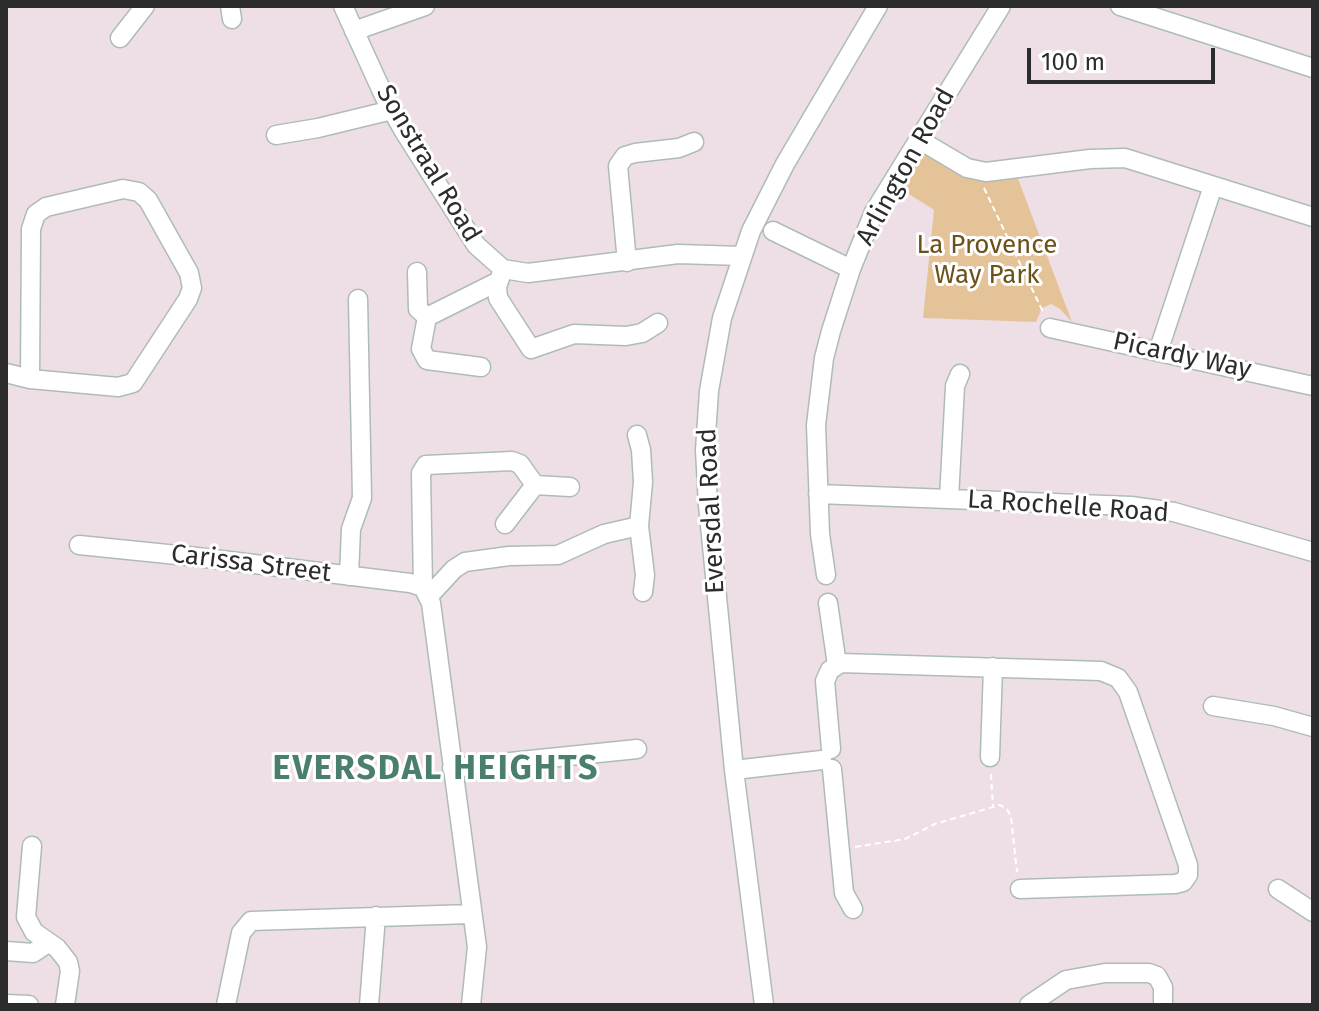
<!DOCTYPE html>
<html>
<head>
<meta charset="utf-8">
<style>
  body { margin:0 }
  #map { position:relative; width:1319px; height:1011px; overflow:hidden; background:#eedee6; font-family:"Fira Sans",sans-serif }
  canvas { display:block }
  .frame { position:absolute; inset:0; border:8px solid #2c2c2c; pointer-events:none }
  .scale { position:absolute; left:1027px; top:48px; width:188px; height:36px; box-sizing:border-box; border:4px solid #2c2c2c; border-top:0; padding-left:10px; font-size:24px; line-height:28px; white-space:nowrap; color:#2c2c2c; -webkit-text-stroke:6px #fff; paint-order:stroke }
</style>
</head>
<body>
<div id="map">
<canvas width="1319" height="1011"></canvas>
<div class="frame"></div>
<div class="scale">100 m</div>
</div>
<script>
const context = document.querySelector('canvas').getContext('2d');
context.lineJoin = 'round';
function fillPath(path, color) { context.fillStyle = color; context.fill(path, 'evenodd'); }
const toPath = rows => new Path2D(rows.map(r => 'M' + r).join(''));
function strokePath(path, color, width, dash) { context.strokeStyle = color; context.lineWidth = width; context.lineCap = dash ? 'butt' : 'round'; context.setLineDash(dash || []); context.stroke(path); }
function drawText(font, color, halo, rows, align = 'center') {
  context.font = font + ' "Fira Sans",sans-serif'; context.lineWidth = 6; context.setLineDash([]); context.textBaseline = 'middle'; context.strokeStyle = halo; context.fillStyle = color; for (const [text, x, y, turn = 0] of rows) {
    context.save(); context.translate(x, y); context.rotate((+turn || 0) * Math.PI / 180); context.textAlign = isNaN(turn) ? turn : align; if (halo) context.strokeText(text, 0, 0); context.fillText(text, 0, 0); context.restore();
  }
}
fillPath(toPath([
  [927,154,1017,176,1072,322,1060,309,1051,304,1042,308,1036,322,923,318,934,210,898,187,917,158]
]), '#e5c399');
const minor = toPath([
  [230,6,232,19],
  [343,6,385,98,405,133,476,245,503,269,528,273,678,254,742,256],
  [1120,6,1313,68],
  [354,31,425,6],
  [120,38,145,6],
  [276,135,318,128,392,110],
  [918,139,967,168,986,172,1090,159,1125,158,1313,217],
  [773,231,851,269],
  [627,262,618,166,625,156,635,153,679,148,694,142],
  [503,269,497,287,498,298,531,349,574,334,626,336,642,333,658,323],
  [417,272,418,309,427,317],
  [1050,328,1313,386],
  [1158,352,1213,186],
  [481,367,427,360,421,349,427,317,499,281],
  [6,373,30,379,118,387,133,383,188,299,192,288,189,273,148,200,139,192,123,189,46,207,36,214,31,229,30,379],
  [637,435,641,450,643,482,639,526,645,575,643,592],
  [535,485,570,487],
  [818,494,1131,506,1174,512,1313,552],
  [949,499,955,386,960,374],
  [79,545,197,557,410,583,423,587],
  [826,575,820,534,816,425,824,358,831,331,851,269,874,212,1001,6],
  [349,576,351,529,362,498,358,299],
  [423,587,431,603,477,947,471,1005],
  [423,587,421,473,426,465,512,461,520,464,535,485,505,524],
  [429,596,454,569,465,562,509,556,558,555,604,534,639,526],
  [828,603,837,665],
  [1213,706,1274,716,1313,727],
  [831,749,825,681,830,670,841,663,1101,671,1118,678,1128,692,1188,865,1188,875,1183,882,1175,884,1020,889],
  [990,757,993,667],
  [452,768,637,749],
  [832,769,844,893,853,909],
  [734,770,822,760],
  [32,846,26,917,34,932,57,948,68,962,70,971,65,1005],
  [1278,889,1313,912],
  [6,951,33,953,48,943],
  [6,1004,29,1005],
  [226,1005,241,933,251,921,471,914],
  [369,1005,376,916],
  [764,1005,734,770,708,505,705,450,709,391,722,318,751,231,785,164,878,6],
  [1029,1005,1066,980,1105,973,1149,973,1157,976,1163,987,1163,1005]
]);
strokePath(minor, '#aebcb8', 21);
strokePath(toPath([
  [984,188,1043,312],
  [991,774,993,807],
  [855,847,905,839,935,824,1000,805,1007,809,1011,817,1017,872]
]), '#fff', 2, [6, 4]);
strokePath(minor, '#fff', 18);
drawText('26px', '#2c2c2c', '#fff', [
  ["Sonstraal Road",428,164,59],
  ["Arlington Road",906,167,-61],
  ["Picardy Way",1182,356,12],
  ["La Rochelle Road",1068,507,4],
  ["Eversdal Road",712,511,-93],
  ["Carissa Street",251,564,7]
]);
drawText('26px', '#6c5119', '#fff', [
  ["La Provence",987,246],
  ["Way Park",987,276]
]);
context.letterSpacing = '2px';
drawText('bold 34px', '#4a7e6f', '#fff', [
  ["EVERSDAL HEIGHTS",436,770]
]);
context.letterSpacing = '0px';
</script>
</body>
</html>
